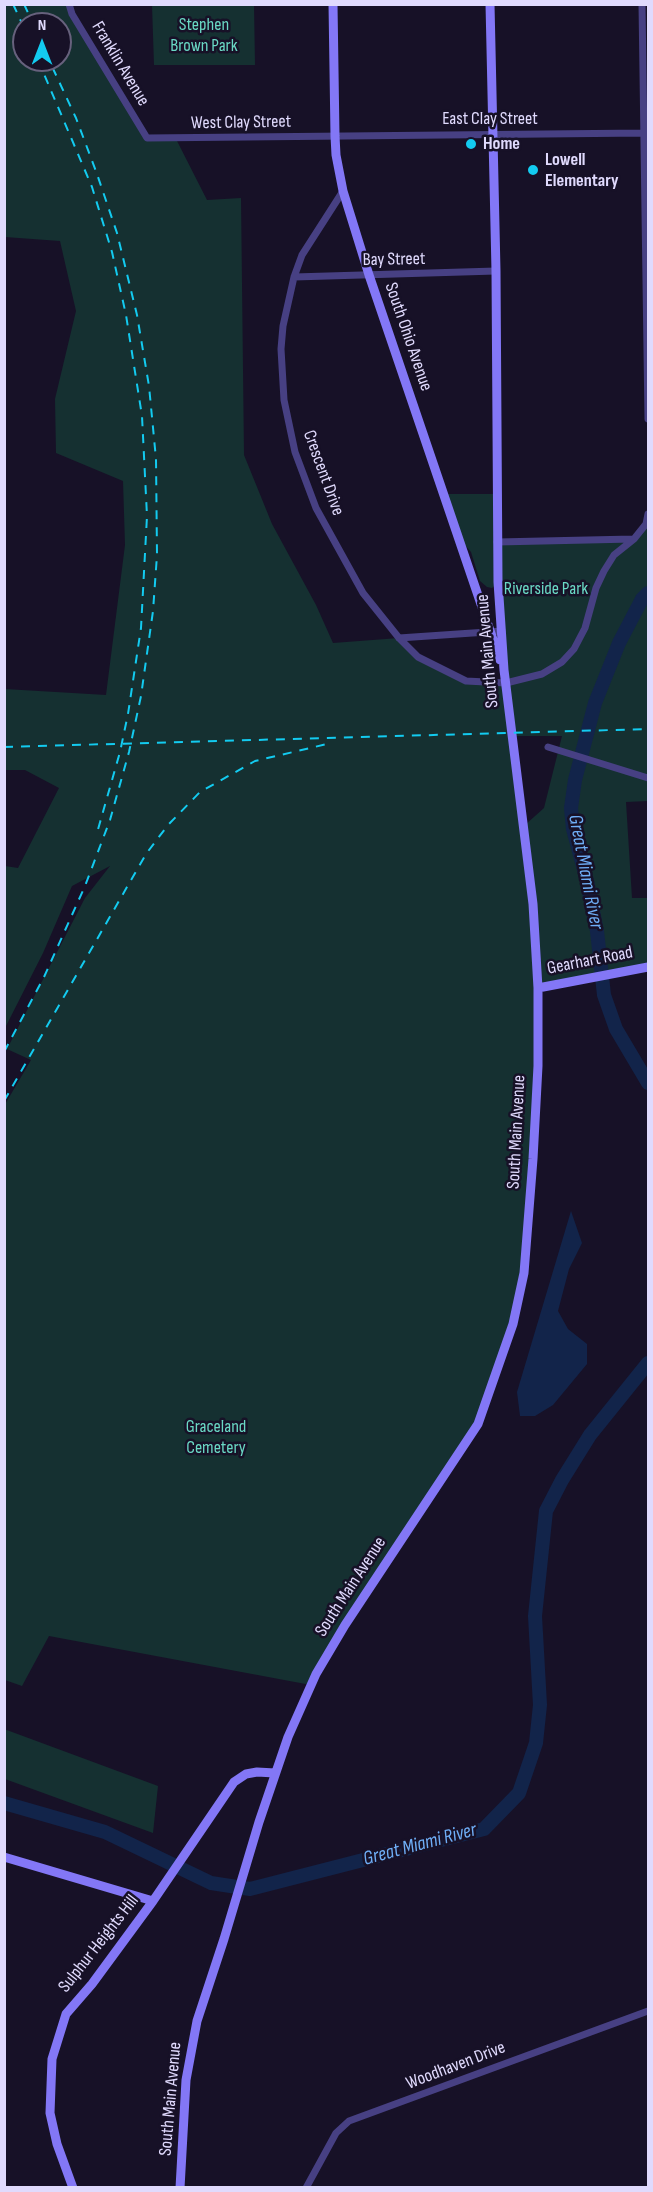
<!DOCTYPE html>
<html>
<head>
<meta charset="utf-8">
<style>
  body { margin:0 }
  #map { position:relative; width:653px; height:2192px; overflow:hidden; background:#171127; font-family:"Sofia Sans Condensed",sans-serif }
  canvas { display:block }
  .frame { position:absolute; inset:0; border:6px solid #e0dafd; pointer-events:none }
  .north { position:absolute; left:12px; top:12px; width:60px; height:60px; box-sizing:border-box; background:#171127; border:2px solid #67617d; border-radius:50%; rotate:0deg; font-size:16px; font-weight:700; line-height:24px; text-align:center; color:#e0dafd }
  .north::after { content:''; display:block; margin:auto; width:21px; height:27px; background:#13cbf0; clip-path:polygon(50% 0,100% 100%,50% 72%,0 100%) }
</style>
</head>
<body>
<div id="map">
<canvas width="653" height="2192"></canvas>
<div class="frame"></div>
<div class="north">N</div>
</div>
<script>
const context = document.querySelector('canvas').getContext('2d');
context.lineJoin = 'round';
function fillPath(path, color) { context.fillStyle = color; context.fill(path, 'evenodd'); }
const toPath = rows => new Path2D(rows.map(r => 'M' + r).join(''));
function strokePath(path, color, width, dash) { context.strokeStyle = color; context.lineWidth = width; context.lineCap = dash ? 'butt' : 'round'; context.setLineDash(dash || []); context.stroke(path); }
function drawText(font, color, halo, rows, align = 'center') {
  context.font = font + ' "Sofia Sans Condensed",sans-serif'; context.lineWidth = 5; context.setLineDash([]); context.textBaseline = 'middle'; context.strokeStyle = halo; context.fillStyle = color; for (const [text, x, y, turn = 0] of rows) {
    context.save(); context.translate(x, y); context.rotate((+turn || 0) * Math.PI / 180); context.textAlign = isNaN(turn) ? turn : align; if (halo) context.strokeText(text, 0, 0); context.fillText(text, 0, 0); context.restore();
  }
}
fillPath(toPath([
  [5,5,69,5,147,138,176,139,207,200,241,198,244,455,272,524,316,605,333,643,399,638,418,657,466,681,506,683,498,583,492,588,487,587,480,581,471,552,458,537,444,494,497,494,497,541,634,539,648,523,648,801,626,802,632,898,648,898,648,967,538,988,524,1273,478,1424,311,1685,49,1636,22,1686,5,1680,4,1106,31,1060,7,1049,85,898,110,866,72,886,43,953,5,1028,5,866,18,868,59,788,25,770,5,770,5,689,106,695,125,545,123,481,56,453,55,399,76,311,60,241,5,237],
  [24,24,60,24,60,60,24,60],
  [513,736,562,736,544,808,525,825],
  [152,5,254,5,255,65,154,65],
  [4,1729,158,1786,153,1833,5,1779]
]), '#153031');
fillPath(toPath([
  [571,1211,582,1243,569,1269,558,1311,568,1329,587,1344,587,1364,553,1405,535,1416,520,1416,517,1392]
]), '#12244a');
strokePath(toPath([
  [648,593,642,599,619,643,595,703,575,780,571,808,573,829,587,881,597,931,604,995,616,1029,648,1083],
  [4,1803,105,1832,211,1883,250,1889,484,1829,519,1793,536,1743,540,1705,535,1616,546,1511,562,1480,590,1435,648,1363]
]), '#12244a', 14);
strokePath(toPath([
  [69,4,72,14,147,138,644,133],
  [642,4,648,419],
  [343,191,302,255,294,277,283,326,281,349,284,400,295,452,316,508,363,593,399,638,418,657,466,681,506,683,542,674,562,662,574,649,585,628,596,588,604,571,614,555,634,539,646,524,648,514],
  [294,277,496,271],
  [497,542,633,539],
  [399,638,502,631],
  [548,747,648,778],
  [306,2188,336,2133,349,2121,648,2011]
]), '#474083', 7);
strokePath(toPath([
  [333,4,335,136,336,155,343,191,369,275,500,660],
  [538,988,648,967],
  [4,1857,153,1901],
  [73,2188,57,2144,50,2113,52,2059,66,2014,92,1984,153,1901,234,1782,246,1774,257,1772,275,1773],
  [180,2188,186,2080,197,2021,224,1939,259,1822,288,1737,316,1674,345,1625,478,1424,513,1324,524,1273,533,1159,538,1066,538,988,533,904,504,670,498,582,496,271,490,4]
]), '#8377f6', 9);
strokePath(toPath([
  [13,4,24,28],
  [24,4,33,24],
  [38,60,92,187,112,252,126,315,142,416,147,516,141,628,128,714,120,752,97,833],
  [4,747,648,729],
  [4,1052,44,977,85,886,110,820,129,752,141,696,153,611,157,555,156,459,149,386,137,315,117,233,97,174,76,118,49,60],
  [4,1101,146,854,168,825,200,792,255,761,327,744]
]), '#13cbf0', 2, [9, 8]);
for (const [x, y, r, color] of [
  [471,144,6,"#13cbf0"],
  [533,170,6,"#13cbf0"]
]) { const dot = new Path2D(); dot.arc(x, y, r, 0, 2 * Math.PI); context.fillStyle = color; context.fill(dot); strokePath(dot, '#171127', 2); }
drawText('18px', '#6ad9c5', '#171127', [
  ["Stephen",204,25],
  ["Brown Park",204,46],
  ["Riverside Park",546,589],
  ["Graceland",216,1427],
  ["Cemetery",216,1448]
]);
drawText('18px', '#e0dafd', '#171127', [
  ["Franklin Avenue",120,64,59],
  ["East Clay Street",490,119],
  ["West Clay Street",241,123,-1],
  ["Bay Street",394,260,-1],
  ["South Ohio Avenue",408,337,71],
  ["Crescent Drive",323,473,70],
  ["South Main Avenue",488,651,-95],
  ["Gearhart Road",590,961,-11],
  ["South Main Avenue",517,1132,-87],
  ["South Main Avenue",351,1587,-57],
  ["Sulphur Heights Hill",99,1944,-52],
  ["Woodhaven Drive",456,2066,-21],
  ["South Main Avenue",171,2099,-85]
]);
drawText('bold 18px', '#e0dafd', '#171127', [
  ["Home",483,144],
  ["Lowell",545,160],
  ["Elementary",545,181]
], 'left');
drawText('italic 20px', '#6faef6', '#171127', [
  ["Great Miami River",585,872,79],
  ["Great Miami River",420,1845,-15]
]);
</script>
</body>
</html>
